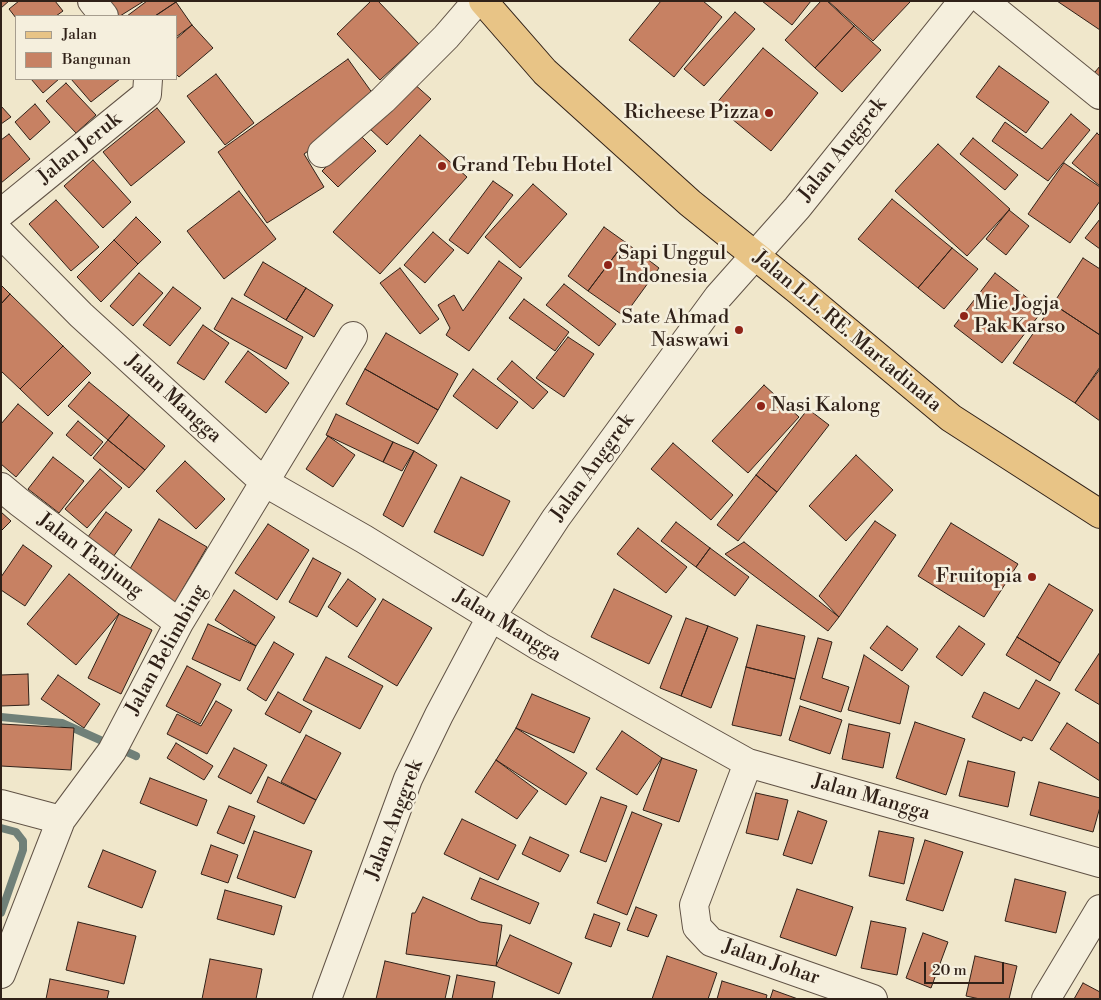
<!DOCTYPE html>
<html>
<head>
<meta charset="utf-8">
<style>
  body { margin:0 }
  #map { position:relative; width:1101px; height:1000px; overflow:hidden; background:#f0e7cb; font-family:"Libre Bodoni",serif }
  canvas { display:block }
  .frame { position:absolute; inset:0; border:2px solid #302118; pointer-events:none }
  .legend { position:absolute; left:15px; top:15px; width:162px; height:65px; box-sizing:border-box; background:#f5efdd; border:1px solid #a69d8e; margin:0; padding:6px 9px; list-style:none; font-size:15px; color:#302118 }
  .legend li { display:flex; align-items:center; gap:10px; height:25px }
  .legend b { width:25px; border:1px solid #a69d8e }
  .scale { position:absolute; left:924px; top:962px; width:80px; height:22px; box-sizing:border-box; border:2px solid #302118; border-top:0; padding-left:6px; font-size:15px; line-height:18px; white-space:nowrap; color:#302118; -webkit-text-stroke:4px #f5efdd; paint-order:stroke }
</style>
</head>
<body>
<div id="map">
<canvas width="1101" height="1000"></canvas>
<div class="frame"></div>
<ul class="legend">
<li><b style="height:6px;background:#e8c486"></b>Jalan</li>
<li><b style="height:14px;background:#c78163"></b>Bangunan</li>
</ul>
<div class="scale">20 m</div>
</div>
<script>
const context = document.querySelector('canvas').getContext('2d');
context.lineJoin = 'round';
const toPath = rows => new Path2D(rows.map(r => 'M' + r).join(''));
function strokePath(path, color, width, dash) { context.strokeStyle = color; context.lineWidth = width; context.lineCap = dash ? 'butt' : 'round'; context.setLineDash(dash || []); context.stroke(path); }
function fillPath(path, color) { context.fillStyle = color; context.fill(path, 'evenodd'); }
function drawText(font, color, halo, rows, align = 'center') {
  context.font = font + ' "Libre Bodoni",serif'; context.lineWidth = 5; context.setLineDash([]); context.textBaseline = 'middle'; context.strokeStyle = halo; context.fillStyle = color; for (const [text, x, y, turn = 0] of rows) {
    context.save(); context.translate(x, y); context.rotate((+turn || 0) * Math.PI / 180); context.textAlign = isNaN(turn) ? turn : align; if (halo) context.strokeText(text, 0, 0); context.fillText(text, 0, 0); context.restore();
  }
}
strokePath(toPath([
  [1,717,62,723,136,756],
  [1,828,16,832,23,841,23,850,1,913]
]), '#708078', 8);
const building = toPath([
  [1,1,9,1,1,8,1,1],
  [19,1,55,1,63,11,56,16,16,16,16,18,9,9,19,1],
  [106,1,144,1,120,16,115,16,106,1],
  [147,1,176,1,176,2,155,16,127,16,147,1],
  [371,1,378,1,419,44,380,80,337,34,371,1],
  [661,1,703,1,722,17,674,77,629,40,661,1],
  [762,1,811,1,792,25,762,1],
  [821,1,827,1,854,26,815,68,785,40,821,1],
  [828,1,910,1,910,2,873,41,828,1],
  [1057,1,1100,1,1100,30,1057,1],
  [176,2,192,25,176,37,176,16,155,16,176,2],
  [735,12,755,29,704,86,684,69,735,12],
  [192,25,213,48,179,77,176,74,176,39,192,25],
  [854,26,881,50,842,92,815,68,854,26],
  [763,48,818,93,771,151,715,105,763,48],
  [348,59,378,101,304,154,324,187,267,223,218,152,348,59],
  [999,66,1049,102,1026,133,976,97,999,66],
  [1100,66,1100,86,1090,78,1100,66],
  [216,74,254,123,225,145,187,96,216,74],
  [31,79,59,79,43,93,31,79],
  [71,79,120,79,91,102,71,79],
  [412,82,431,99,387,145,369,128,412,82],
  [66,83,96,115,76,133,46,101,66,83],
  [35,104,50,122,30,140,15,122,35,104],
  [1,106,11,117,1,124,1,106],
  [157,108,185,142,131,186,103,152,157,108],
  [1071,114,1090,130,1048,181,992,141,1005,122,1042,149,1071,114],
  [1097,133,1100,136,1100,186,1072,163,1097,133],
  [9,134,30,159,1,183,1,140,9,134],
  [359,134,376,151,338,187,322,171,359,134],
  [420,135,467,177,380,274,333,232,420,135],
  [973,138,1018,175,1005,190,960,154,973,138],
  [938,144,1010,209,967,256,895,191,938,144],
  [93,160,131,202,103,228,64,186,93,160],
  [1064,163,1100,187,1100,201,1070,243,1028,214,1064,163],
  [493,181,513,195,468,254,449,240,493,181],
  [533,184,567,214,520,268,485,237,533,184],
  [239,191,276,239,224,279,187,231,239,191],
  [892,199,952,248,918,288,858,239,892,199],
  [56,200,99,247,71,271,29,224,56,200],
  [1009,210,1029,226,1006,255,986,239,1009,210],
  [136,217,161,242,138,264,114,240,136,217],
  [1100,219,1100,249,1085,238,1100,219],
  [604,227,625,242,588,291,568,276,604,227],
  [433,232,454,250,425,283,404,265,433,232],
  [114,240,138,264,101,302,77,277,114,240],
  [625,242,659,268,624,316,588,291,625,242],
  [952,248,978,269,944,309,918,288,952,248],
  [1083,258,1100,269,1100,335,1053,304,1083,258],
  [499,261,522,278,469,351,446,335,450,328,438,305,454,295,463,311,499,261],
  [263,262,306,288,286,320,244,295,263,262],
  [400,268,439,319,420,334,380,283,400,268],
  [139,273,163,293,133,326,110,306,139,273],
  [995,273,1043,310,1002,363,954,326,995,273],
  [564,284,616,324,599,346,546,305,564,284],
  [1,285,10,294,1,304,1,285],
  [173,287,201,308,170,346,143,325,173,287],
  [306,288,333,305,314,337,286,320,306,288],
  [10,294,63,346,20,389,1,371,1,304,10,294],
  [232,298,303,337,286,369,214,329,232,298],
  [524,299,569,332,555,351,509,318,524,299],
  [1053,304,1100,335,1100,367,1075,403,1013,363,1053,304],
  [203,325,229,343,204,380,177,363,203,325],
  [386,333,458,374,438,410,365,369,386,333],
  [568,337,594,354,564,397,536,378,568,337],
  [63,346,91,373,48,416,20,389,63,346],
  [248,351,289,383,266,413,225,382,248,351],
  [512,361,548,392,533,409,497,379,512,361],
  [365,369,438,410,418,444,346,404,365,369],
  [473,369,518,402,497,429,453,396,473,369],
  [1100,369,1100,421,1075,403,1100,369],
  [89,382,129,415,108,440,68,406,89,382],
  [764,385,799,417,748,473,712,441,764,385],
  [18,404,53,433,16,477,1,464,1,424,18,404],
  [808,409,829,425,777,492,756,475,808,409],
  [336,414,393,442,383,462,326,435,336,414],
  [129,415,165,446,145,470,108,440,129,415],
  [78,421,103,442,91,456,66,435,78,421],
  [328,436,355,455,333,487,306,469,328,436],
  [108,440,145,470,129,488,93,458,108,440],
  [393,442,414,451,402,471,383,462,393,442],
  [673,443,733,495,711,520,651,469,673,443],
  [414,451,437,465,403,527,383,515,414,451],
  [856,455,893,490,846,541,809,506,856,455],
  [53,457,84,481,59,513,28,489,53,457],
  [185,461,225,499,196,529,156,491,185,461],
  [100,469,122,488,87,528,65,509,100,469],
  [756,475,777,492,738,541,717,525,756,475],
  [461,477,510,501,483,556,434,532,461,477],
  [1,512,11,521,1,531,1,512],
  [106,512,132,530,111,560,85,541,106,512],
  [159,519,207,547,173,606,124,579,159,519],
  [875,521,896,535,839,617,819,596,875,521],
  [676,522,710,548,696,567,661,541,676,522],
  [951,523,1018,564,984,617,918,576,951,523],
  [268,524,309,550,277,600,235,573,268,524],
  [638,528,687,567,666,593,617,554,638,528],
  [744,542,839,617,828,631,725,554,744,542],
  [23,545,52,566,25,606,1,590,1,577,23,545],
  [710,548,749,577,735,596,696,567,710,548],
  [313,558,341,573,317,617,289,602,313,558],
  [69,574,119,614,76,665,27,624,69,574],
  [348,579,376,599,357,627,328,607,348,579],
  [1049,584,1093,610,1060,663,1017,637,1049,584],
  [614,589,672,616,649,664,591,637,614,589],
  [234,590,275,617,256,646,215,620,234,590],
  [383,599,432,628,397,686,348,657,383,599],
  [119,614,152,630,121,694,88,678,119,614],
  [686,618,708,626,681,696,660,688,686,618],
  [208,624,256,646,240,681,192,659,208,624],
  [757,625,805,636,795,679,746,667,757,625],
  [708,626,738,638,711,708,681,696,708,626],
  [887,626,918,649,902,671,870,648,887,626],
  [959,626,985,644,962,676,936,657,959,626],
  [1017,637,1060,663,1050,681,1006,655,1017,637],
  [818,638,832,642,822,678,849,687,841,712,800,699,818,638],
  [274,642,294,654,266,701,247,689,274,642],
  [1100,652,1100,705,1075,690,1100,652],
  [864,655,909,686,900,724,848,710,864,655],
  [326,657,383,686,360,729,303,700,326,657],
  [187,666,221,684,200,724,166,706,187,666],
  [746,667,795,679,781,736,732,725,746,667],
  [28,674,29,705,1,706,1,675,28,674],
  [58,675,100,704,84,728,41,699,58,675],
  [1036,680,1060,693,1032,741,1023,737,1021,741,972,717,984,692,1019,709,1036,680],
  [278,692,312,711,300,733,265,714,278,692],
  [532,694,590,718,574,753,516,728,532,694],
  [216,701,232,710,207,754,167,734,177,714,201,726,216,701],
  [800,706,842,720,830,754,789,740,800,706],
  [915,722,965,739,946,795,896,778,915,722],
  [1067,723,1100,744,1100,781,1050,749,1067,723],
  [1,724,74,728,71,770,1,766,1,724],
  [849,724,890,733,883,768,842,759,849,724],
  [516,728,587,773,566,805,496,760,516,728],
  [622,731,662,758,637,795,596,769,622,731],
  [306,735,341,753,316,800,281,782,306,735],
  [176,743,213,766,204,780,167,758,176,743],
  [234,748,267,765,251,794,218,777,234,748],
  [662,758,697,770,679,822,643,810,662,758],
  [496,760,538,791,517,819,475,792,496,760],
  [968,761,1015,772,1008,807,959,796,968,761],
  [268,777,316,800,304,824,257,802,268,777],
  [150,778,207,800,197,826,140,803,150,778],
  [1039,782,1100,798,1100,807,1093,832,1030,815,1039,782],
  [756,793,788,800,778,840,746,833,756,793],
  [601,797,627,806,606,862,580,852,601,797],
  [229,806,255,816,244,844,217,833,229,806],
  [798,811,827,821,812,864,783,855,798,811],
  [632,812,662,824,627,915,597,903,632,812],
  [462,819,516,845,498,880,444,854,462,819],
  [254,831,312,851,295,898,237,878,254,831],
  [879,831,914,838,904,884,869,876,879,831],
  [530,837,569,855,560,872,522,854,530,837],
  [925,840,963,852,943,911,906,900,925,840],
  [211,845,238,855,228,883,201,874,211,845],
  [103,850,156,871,142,908,88,887,103,850],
  [480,878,539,903,530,924,471,899,480,878],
  [1015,879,1066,892,1056,933,1005,921,1015,879],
  [797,889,853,907,836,956,780,937,797,889],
  [225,890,282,906,274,935,217,919,225,890],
  [423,897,480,922,502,925,496,966,406,954,412,913,415,913,423,897],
  [636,907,657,915,648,937,627,930,636,907],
  [594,914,620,923,611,947,585,938,594,914],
  [871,921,906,928,897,975,861,968,871,921],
  [78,922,136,936,124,984,66,970,78,922],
  [923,933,948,942,931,988,906,978,923,933],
  [510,935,572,963,559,994,496,966,510,935],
  [667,956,717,973,708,999,652,999,667,956],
  [975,956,1017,966,1009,999,980,999,966,996,975,956],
  [210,959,262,969,256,999,202,999,210,959],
  [385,961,450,976,445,999,376,999,385,961],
  [457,975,495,982,492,999,452,999,457,975],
  [50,979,109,991,107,999,46,999,50,979],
  [722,981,767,995,766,999,717,999,722,981],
  [1083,983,1100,992,1100,999,1074,999,1083,983],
  [773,990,798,999,770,999,773,990]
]);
fillPath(building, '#c78163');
strokePath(building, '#302118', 1);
const minor = toPath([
  [92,1,104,16],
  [984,1,1100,95],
  [322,153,383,100,446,37,477,1],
  [1,213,147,94,148,79],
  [1,234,81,315,264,482,364,539,540,647,748,763,1100,863],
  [1,487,19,502,179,623],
  [748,763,694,905,697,927,711,942,873,999],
  [1,804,61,820],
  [1,974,61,820,112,751,179,623,353,336],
  [327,999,408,779,439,715,491,617,556,518,718,297,797,208,963,1],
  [1046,999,1100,909]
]);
const major = toPath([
  [483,1,545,72,690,203,799,291,951,418,1100,514]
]);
strokePath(minor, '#605245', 30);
strokePath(major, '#302118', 30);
strokePath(minor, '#f5efdd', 28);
strokePath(major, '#e8c486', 28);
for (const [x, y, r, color] of [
  [769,113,5,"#8f2418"],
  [442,166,5,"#8f2418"],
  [608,265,5,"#8f2418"],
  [964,316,5,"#8f2418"],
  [739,330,5,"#8f2418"],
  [761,406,5,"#8f2418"],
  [1032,577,5,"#8f2418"]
]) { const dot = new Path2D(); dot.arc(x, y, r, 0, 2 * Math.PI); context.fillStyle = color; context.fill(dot); strokePath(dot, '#f5efdd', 2); }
drawText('20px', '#302118', '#f5efdd', [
  ["Richeese Pizza",759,113,"right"],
  ["Grand Tebu Hotel",452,166],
  ["Sapi Unggul",618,254],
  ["Indonesia",618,277],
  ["Mie Jogja",974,304],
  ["Pak Karso",974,327],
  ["Sate Ahmad",729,318,"right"],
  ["Naswawi",729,341,"right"],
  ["Nasi Kalong",771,406],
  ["Fruitopia",1022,577,"right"]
], 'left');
drawText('20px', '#302118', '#f5efdd', [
  ["Jalan Jeruk",80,149,-39],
  ["Jalan Anggrek",843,150,-51],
  ["Jalan L.L. RE. Martadinata",847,332,40],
  ["Jalan Mangga",173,399,42],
  ["Jalan Anggrek",593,468,-54],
  ["Jalan Tanjung",90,556,37],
  ["Jalan Mangga",507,626,31],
  ["Jalan Belimbing",167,650,-61],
  ["Jalan Mangga",871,798,16],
  ["Jalan Anggrek",395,820,-69],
  ["Jalan Johar",771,963,19]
]);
</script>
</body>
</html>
